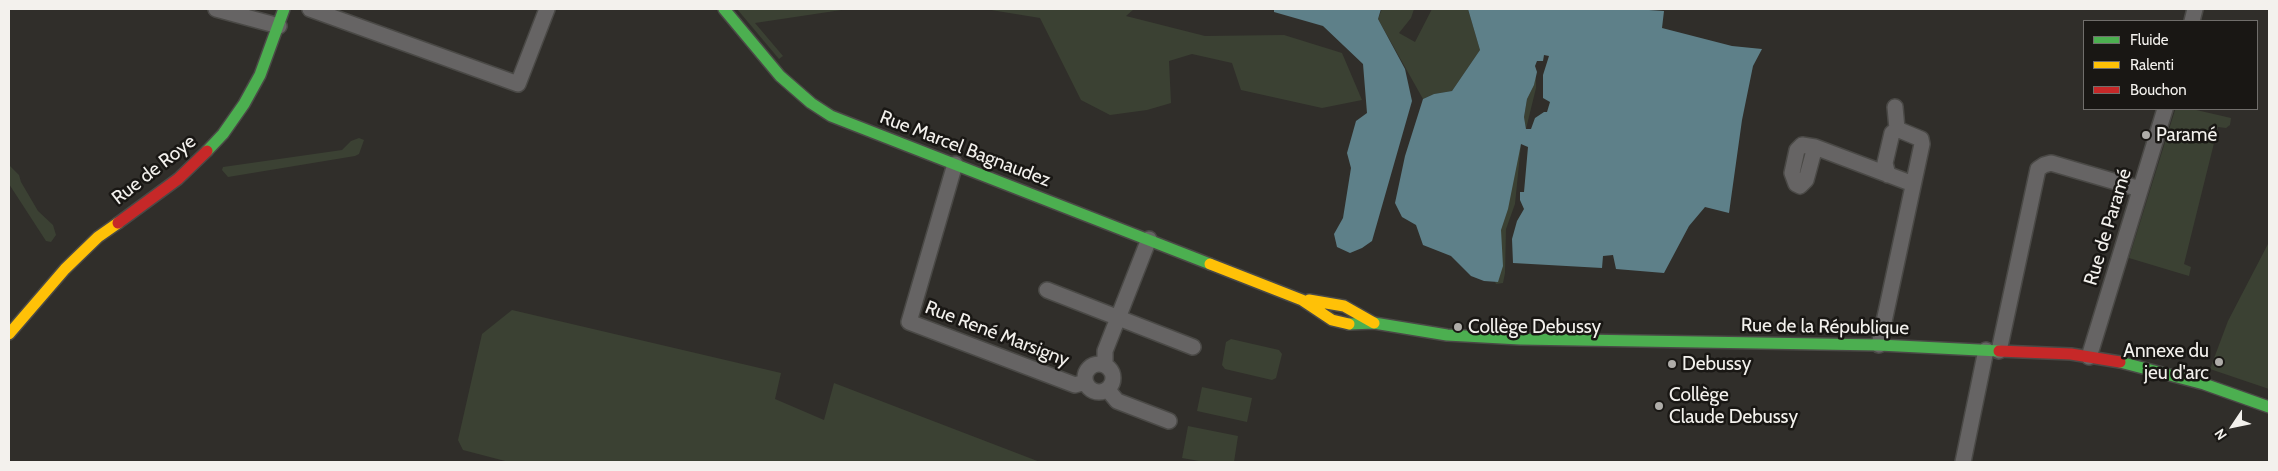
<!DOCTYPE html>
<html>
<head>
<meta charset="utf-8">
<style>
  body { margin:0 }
  #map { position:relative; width:2278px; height:471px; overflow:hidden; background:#302e2a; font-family:Cabin,sans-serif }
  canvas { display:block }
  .frame { position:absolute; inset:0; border:10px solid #f3f1ed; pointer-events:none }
  .legend { position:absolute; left:2083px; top:20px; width:175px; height:90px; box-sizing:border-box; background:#191714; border:1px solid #706e6b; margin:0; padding:6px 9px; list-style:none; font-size:15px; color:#f3f1ed }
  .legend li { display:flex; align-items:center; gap:10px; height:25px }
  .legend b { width:25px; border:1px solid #706e6b }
  .north { position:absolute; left:2208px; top:401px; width:50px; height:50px; -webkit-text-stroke:4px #191714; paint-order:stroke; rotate:236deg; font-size:14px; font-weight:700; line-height:20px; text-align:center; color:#f3f1ed }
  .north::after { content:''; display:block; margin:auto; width:18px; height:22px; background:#f3f1ed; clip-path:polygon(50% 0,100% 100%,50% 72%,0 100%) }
</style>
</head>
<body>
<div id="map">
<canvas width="2278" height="471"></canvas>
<div class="frame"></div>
<ul class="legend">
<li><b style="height:6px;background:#4caf50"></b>Fluide</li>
<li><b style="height:6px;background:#ffc107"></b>Ralenti</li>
<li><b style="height:6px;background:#c62828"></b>Bouchon</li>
</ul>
<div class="north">N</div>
</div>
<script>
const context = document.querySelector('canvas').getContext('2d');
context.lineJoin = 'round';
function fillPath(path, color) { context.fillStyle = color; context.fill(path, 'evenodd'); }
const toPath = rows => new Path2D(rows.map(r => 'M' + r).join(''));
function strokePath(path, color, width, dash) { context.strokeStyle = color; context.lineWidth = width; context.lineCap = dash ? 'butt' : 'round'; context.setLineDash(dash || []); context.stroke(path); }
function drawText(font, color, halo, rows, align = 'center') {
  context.font = font + ' Cabin,sans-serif'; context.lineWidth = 5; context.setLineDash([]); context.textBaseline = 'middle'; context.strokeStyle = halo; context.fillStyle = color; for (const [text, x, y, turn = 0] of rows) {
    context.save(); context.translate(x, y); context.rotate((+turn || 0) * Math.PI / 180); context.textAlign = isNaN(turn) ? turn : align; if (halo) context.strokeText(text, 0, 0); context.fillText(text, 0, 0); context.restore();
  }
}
fillPath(toPath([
  [737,9,848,9,755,23,783,56,779,59],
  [985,9,1134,9,1126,16,1205,36,1284,35,1342,53,1362,100,1322,108,1241,90,1232,63,1192,54,1169,61,1171,103,1147,110,1110,115,1081,100,1040,18],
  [1382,9,1414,9,1411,18,1399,33,1415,42,1432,9,1468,9,1480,50,1452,91,1434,94,1423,99,1378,19],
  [1536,75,1536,88,1526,129,1524,117,1527,99,1534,85],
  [2192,109,2231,118,2230,125,2226,128,2218,127,2184,264,2191,267,2189,276,2129,258,2175,110],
  [359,138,364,140,359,154,355,156,228,177,222,170,223,167,342,150,351,141],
  [1521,144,1515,204,1506,229,1505,273,1503,283,1496,284,1493,277,1498,227],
  [9,165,19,175,21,182,38,211,53,225,56,235,51,242,46,241,9,184],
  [2269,242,2269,389,2210,369,2228,321],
  [512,310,781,373,775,399,824,420,834,383,1040,462,509,462,463,450,458,440,482,334],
  [1231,339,1279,350,1282,354,1276,378,1272,380,1225,369,1222,365,1226,342],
  [1202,387,1252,398,1247,422,1197,411],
  [1188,426,1238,436,1234,462,1205,462,1182,458]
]), '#3b4133');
fillPath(toPath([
  [1274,9,1381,9,1378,19,1405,69,1412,101,1372,241,1362,248,1350,253,1337,247,1334,234,1343,218,1351,168,1347,153,1356,121,1367,113,1363,64,1323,26,1274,12],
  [1468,9,1634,9,1664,11,1662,28,1732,46,1762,49,1753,66,1742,120,1729,213,1705,207,1689,226,1664,273,1616,269,1613,255,1603,256,1602,268,1513,263,1512,239,1517,221,1524,209,1520,200,1520,192,1524,192,1528,147,1521,144,1508,209,1501,230,1503,266,1498,282,1484,281,1471,276,1451,256,1423,245,1416,225,1402,217,1395,203,1405,156,1423,99,1434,94,1452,91,1480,50],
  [1544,55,1549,56,1543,75,1543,98,1550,102,1547,112,1544,112,1535,118,1531,129,1526,129,1524,117,1527,99,1534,85,1537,72,1535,66,1537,61,1543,61]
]), '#5e8089');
const street = toPath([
  [216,9,279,26],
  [310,9,518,84,547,9],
  [2192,21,2195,9],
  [1815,147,1806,180,1800,186,1796,184,1792,173,1797,150,1802,145,1815,147,1913,184],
  [955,164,909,322,1075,385,1085,382],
  [1888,175,1885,163,1892,133,1897,129],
  [1047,290,1193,347],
  [1879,345,1922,144,1921,139,1897,129,1895,107],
  [1999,351,2038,169,2044,165,2051,163,2140,189],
  [2089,357,2165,109],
  '1085 378a14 14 0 1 1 28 0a14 14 0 1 1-28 0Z',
  [1105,365,1105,351,1149,239],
  [1108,390,1117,401,1169,421],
  [1963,462,1986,350]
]);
const fast = toPath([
  [724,9,780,76,811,103,831,116,1210,264],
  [207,151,223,134,244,104,260,75,284,9],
  [1349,324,1374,323,1447,335,1520,339,1879,345,1999,351],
  [2120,362,2204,384,2269,407]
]);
const slow = toPath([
  [1210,264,1302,300,1332,320,1349,324],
  [1309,300,1344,306,1374,323],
  [9,334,65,269,98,237,118,223]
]);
const jam = toPath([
  [118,223,178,179,207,151],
  [1999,351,2071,354,2120,362]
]);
strokePath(street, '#4a4946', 18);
strokePath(fast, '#4a4946', 14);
strokePath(slow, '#4a4946', 14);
strokePath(jam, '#4a4946', 14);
strokePath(street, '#666464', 15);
strokePath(fast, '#4caf50', 11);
strokePath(slow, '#ffc107', 11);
strokePath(jam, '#c62828', 11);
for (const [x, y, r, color] of [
  [2146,135,5,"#afada9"],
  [1458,327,5,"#afada9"],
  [2219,362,5,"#afada9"],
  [1672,364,5,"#afada9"],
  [1659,406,5,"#afada9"]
]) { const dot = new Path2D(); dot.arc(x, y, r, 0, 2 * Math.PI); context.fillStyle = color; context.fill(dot); strokePath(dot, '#191714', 2); }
drawText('19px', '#f3f1ed', '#191714', [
  ["Paramé",2156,135],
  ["Collège Debussy",1468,327],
  ["Annexe du",2209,351,"right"],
  ["jeu d'arc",2209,373,"right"],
  ["Debussy",1682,364],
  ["Collège",1669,395],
  ["Claude Debussy",1669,417]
], 'left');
drawText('19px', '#f3f1ed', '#191714', [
  ["Rue Marcel Bagnaudez",965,149,21],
  ["Rue de Roye",154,170,-38],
  ["Rue de Paramé",2108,227,-73],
  ["Rue de la République",1825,327,1],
  ["Rue René Marsigny",997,334,21]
]);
</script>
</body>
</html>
